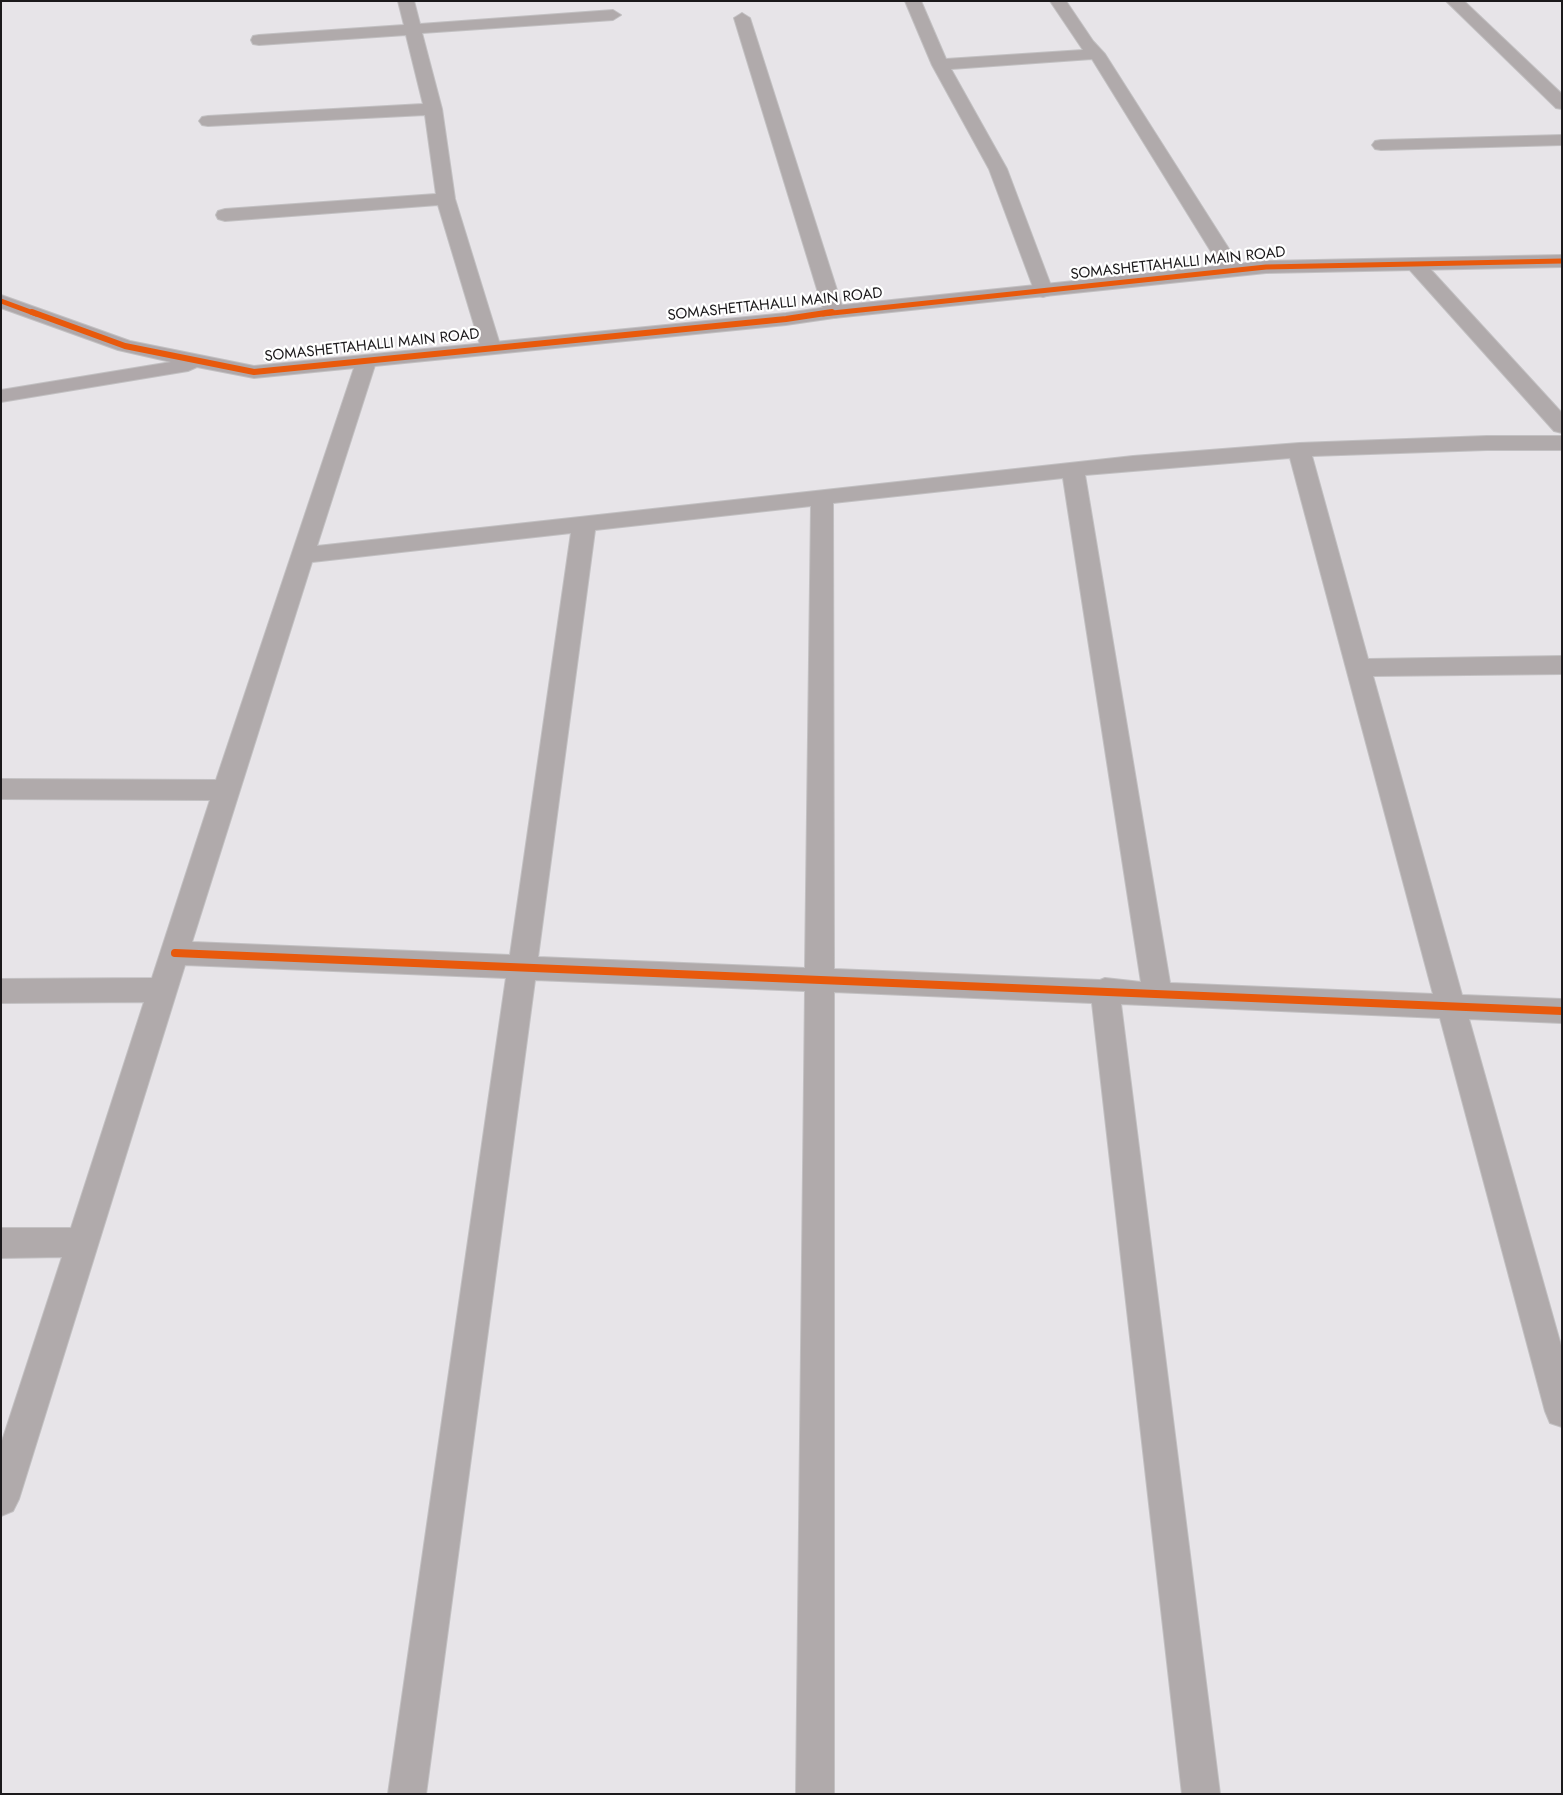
<!DOCTYPE html>
<html>
<head>
<meta charset="utf-8">
<style>
  body { margin:0 }
  #map { position:relative; width:1563px; height:1795px; overflow:hidden; background:#e7e4e8; font-family:Jost,sans-serif }
  canvas { display:block }
  .frame { position:absolute; inset:0; border:2px solid #1b191b; pointer-events:none }
</style>
</head>
<body>
<div id="map">
<canvas width="1563" height="1795"></canvas>
<div class="frame"></div>
</div>
<script>
const context = document.querySelector('canvas').getContext('2d');
context.lineJoin = 'round';
const toPath = rows => new Path2D(rows.map(r => 'M' + r).join(''));
function strokePath(path, color, width, dash) { context.strokeStyle = color; context.lineWidth = width; context.lineCap = dash ? 'butt' : 'round'; context.setLineDash(dash || []); context.stroke(path); }
function fillPath(path, color) { context.fillStyle = color; context.fill(path, 'evenodd'); }
function drawText(font, color, halo, rows, align = 'center') {
  context.font = font + ' Jost,sans-serif'; context.lineWidth = 4.5; context.setLineDash([]); context.textBaseline = 'middle'; context.strokeStyle = halo; context.fillStyle = color; for (const [text, x, y, turn = 0] of rows) {
    context.save(); context.translate(x, y); context.rotate((+turn || 0) * Math.PI / 180); context.textAlign = isNaN(turn) ? turn : align; if (halo) context.strokeText(text, 0, 0); context.fillText(text, 0, 0); context.restore();
  }
}
const street = toPath([
  [398,1,414,1,420,24,613,10,621,15,613,20,422,33,442,109,455,199,501,348,498,352,491,354,484,352,481,348,438,205,225,221,218,219,216,215,218,211,225,209,436,194,425,115,208,126,202,125,199,121,202,117,208,116,423,104,406,35,259,45,253,44,251,40,253,36,259,35,404,25,398,1],
  [905,1,921,1,946,59,1083,50,1050,1,1066,1,1093,41,1105,54,1243,271,1240,275,1226,275,1223,271,1092,59,951,69,1007,169,1053,291,1050,295,1043,297,1036,295,989,169,932,65,905,1],
  [1446,1,1464,1,1562,94,1562,109,1556,108,1446,1],
  [742,13,750,18,844,312,841,316,834,318,827,316,824,312,734,18,742,13],
  [1562,135,1562,145,1381,150,1375,149,1372,145,1375,141,1381,140,1562,135],
  [1415,258,1422,260,1562,413,1562,433,1554,431,1408,268,1405,264,1408,260,1415,258],
  [366,356,373,358,376,362,317,546,1133,456,1299,443,1487,436,1562,436,1562,450,1487,450,1312,456,1368,659,1562,656,1562,674,1373,676,1462,995,1562,999,1562,1023,1469,1019,1562,1349,1562,1427,1550,1423,1545,1411,1440,1018,1121,1004,1220,1794,1182,1794,1092,1003,834,992,834,1794,796,1794,805,991,535,980,426,1794,388,1794,506,978,185,965,19,1499,13,1511,1,1516,1,1444,62,1257,1,1258,1,1228,71,1228,144,1002,1,1003,1,979,152,978,210,800,1,799,1,779,216,780,356,362,359,358,366,356],
  [1290,458,1346,668,1433,994,1170,983,1085,475,1290,458],
  [1063,478,1141,982,1105,978,1100,980,834,969,833,503,1063,478],
  [811,506,805,968,538,957,595,530,811,506],
  [571,533,510,955,192,942,312,562,571,533]
]);
const secondary = toPath([
  [1562,255,1562,267,1266,273,834,318,786,325,254,378,197,367,188,371,1,402,1,390,171,362,118,350,1,308,1,295,130,341,254,366,786,313,834,306,1266,261,1562,255]
]);
strokePath(street, '#c2c0c2', 2);
strokePath(secondary, '#c2c0c2', 2);
fillPath(street, '#b0aaab');
fillPath(secondary, '#afa8aa');
strokePath(toPath([
  [1,301,36,314],
  [823,314,1266,267,1562,261]
]), '#e8590c', 5);
strokePath(toPath([
  [32,312,125,346,254,372,786,319,832,312]
]), '#e8590c', 6);
strokePath(toPath([
  [175,953,1562,1011]
]), '#e8590c', 8);
drawText('15px', '#1b191b', '#fff', [
  ["SOMASHETTAHALLI MAIN ROAD",1178,264,-6],
  ["SOMASHETTAHALLI MAIN ROAD",775,305,-6],
  ["SOMASHETTAHALLI MAIN ROAD",372,346,-6]
]);
</script>
</body>
</html>
